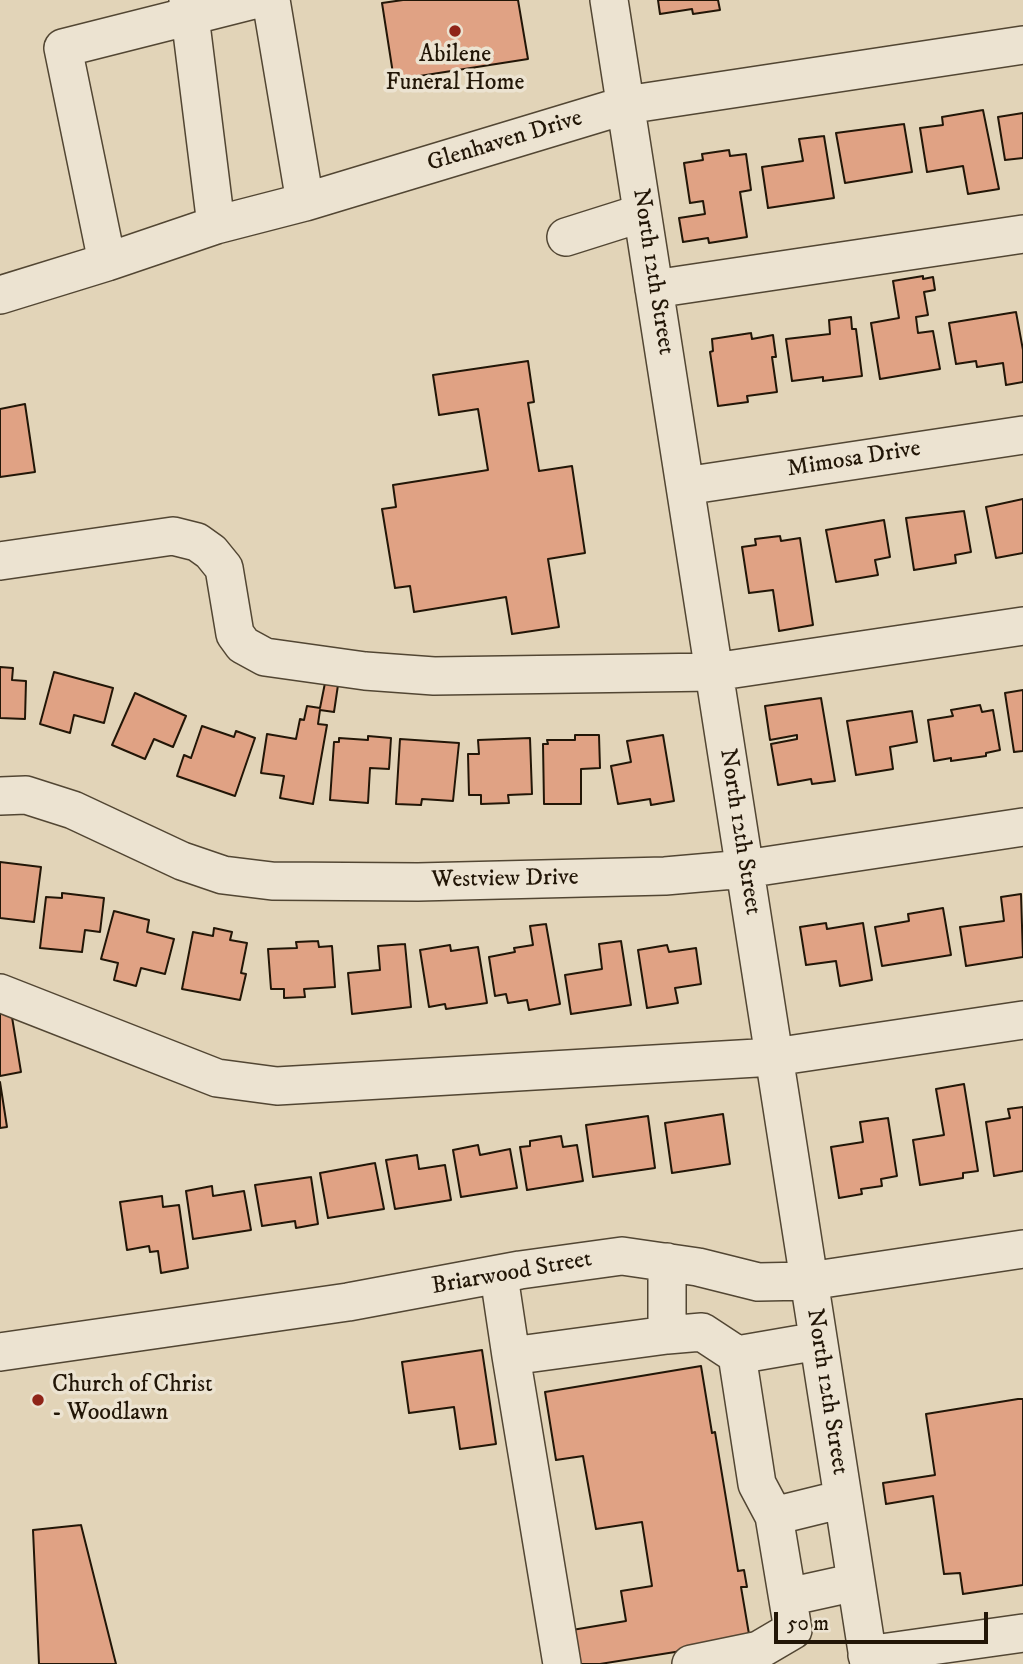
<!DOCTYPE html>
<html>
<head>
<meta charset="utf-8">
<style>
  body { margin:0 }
  #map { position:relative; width:1023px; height:1664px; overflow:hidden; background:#e2d4b8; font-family:"IM FELL DW Pica",serif }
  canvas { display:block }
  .scale { position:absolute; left:774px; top:1612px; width:214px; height:32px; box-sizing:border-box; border:4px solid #221607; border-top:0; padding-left:9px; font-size:21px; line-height:24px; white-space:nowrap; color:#221607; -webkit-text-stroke:5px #ece3d1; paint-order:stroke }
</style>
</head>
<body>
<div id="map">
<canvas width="1023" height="1664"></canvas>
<div class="scale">50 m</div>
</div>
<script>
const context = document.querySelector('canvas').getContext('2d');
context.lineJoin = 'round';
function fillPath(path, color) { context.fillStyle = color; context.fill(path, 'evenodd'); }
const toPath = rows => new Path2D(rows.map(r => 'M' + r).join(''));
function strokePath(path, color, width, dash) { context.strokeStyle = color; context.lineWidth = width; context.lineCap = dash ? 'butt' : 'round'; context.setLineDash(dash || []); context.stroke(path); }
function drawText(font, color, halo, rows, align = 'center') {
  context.font = font + ' "IM FELL DW Pica",serif'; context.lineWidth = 7; context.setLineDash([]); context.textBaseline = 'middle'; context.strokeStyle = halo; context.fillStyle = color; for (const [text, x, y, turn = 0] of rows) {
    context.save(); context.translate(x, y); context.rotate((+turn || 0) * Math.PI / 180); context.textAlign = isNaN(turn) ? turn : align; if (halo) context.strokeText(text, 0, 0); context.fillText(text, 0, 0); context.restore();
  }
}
const building = toPath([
  [403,0,518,0,528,59,394,80,382,3,403,0],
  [658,0,718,0,720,10,693,14,692,9,660,14,658,0],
  [983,110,999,189,968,194,963,166,927,172,920,128,943,125,942,117,983,110],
  [1023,113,1023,158,1005,160,998,117,1023,113],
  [904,124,912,172,845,183,836,133,904,124],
  [824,136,834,198,768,208,762,167,803,161,799,139,824,136],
  [729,150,730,156,746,154,751,190,740,192,747,237,709,243,708,238,683,242,679,218,705,214,703,201,690,203,684,163,703,160,702,154,729,150],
  [923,276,923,279,933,277,935,290,924,292,928,315,916,317,918,333,933,331,940,369,880,379,871,323,899,318,893,281,923,276],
  [1016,312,1023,350,1023,382,1006,385,1003,363,977,367,976,361,956,364,949,323,1016,312],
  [851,317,852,329,856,329,862,376,823,381,823,377,792,381,786,339,830,334,829,320,851,317],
  [751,333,752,339,773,335,776,357,772,357,777,392,747,396,748,402,718,406,710,352,713,351,712,339,751,333],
  [528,361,534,402,528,403,539,471,572,466,585,553,548,559,559,627,512,634,506,597,414,612,410,586,395,588,382,509,396,507,393,485,488,470,478,409,439,415,433,375,528,361],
  [25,404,35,472,0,477,0,409,25,404],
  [1023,499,1023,553,996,558,986,507,1023,499],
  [964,511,971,552,955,555,956,563,914,570,906,518,964,511],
  [884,520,890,557,875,560,878,575,836,582,826,530,884,520],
  [780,536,781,541,800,538,813,625,779,631,773,590,749,593,742,547,756,545,755,539,780,536],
  [0,667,13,668,12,680,26,681,25,719,0,718,0,667],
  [54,672,113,688,104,723,74,715,70,733,40,724,54,672],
  [325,683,338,685,334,712,320,710,318,724,327,725,313,804,280,798,284,776,261,773,267,734,296,739,300,719,304,720,307,706,320,708,325,683],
  [1023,690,1023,751,1014,752,1005,693,1023,690],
  [135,693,186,716,173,747,154,739,145,759,112,745,135,693],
  [821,698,835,781,812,784,811,779,778,785,771,744,797,739,797,735,770,740,765,706,821,698],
  [980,705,982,712,993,710,1000,750,986,753,986,756,951,761,951,758,934,761,928,720,953,716,951,710,980,705],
  [912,711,917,742,890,747,893,769,856,775,847,721,912,711],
  [202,726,234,737,236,731,255,738,235,796,177,776,184,755,191,758,202,726],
  [575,735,599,735,600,768,581,769,581,804,544,804,543,744,548,744,547,740,575,740,575,735],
  [663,735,674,801,651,805,650,799,618,804,611,766,631,762,627,741,663,735],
  [368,736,391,738,389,769,370,768,368,803,330,800,334,742,339,742,339,738,368,740,368,736],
  [530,738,532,794,508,795,509,803,481,804,481,795,469,795,468,754,479,754,478,740,530,738],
  [400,739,459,743,453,801,422,799,421,805,396,804,400,739],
  [0,862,41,867,34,922,0,918,0,862],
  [62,893,104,898,100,932,85,930,82,952,40,948,46,897,62,898,62,893],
  [1021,894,1023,957,966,966,960,927,1004,921,1001,897,1021,894],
  [943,908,951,955,882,966,875,927,909,921,908,914,943,908],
  [114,911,149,920,147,932,174,939,165,974,141,968,136,986,114,980,118,963,101,959,114,911],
  [826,923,827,929,863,923,872,980,840,986,836,961,806,965,800,927,826,923],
  [546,924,560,1004,529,1010,527,1000,508,1003,506,994,495,996,489,957,515,952,514,948,533,945,530,926,546,924],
  [214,928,232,932,230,940,247,943,241,973,246,974,240,1000,182,989,193,932,213,936,214,928],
  [318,941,319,947,332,946,335,987,304,989,305,997,284,998,284,989,271,989,268,949,297,948,296,942,318,941],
  [621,941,631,1005,571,1014,565,975,602,969,599,944,621,941],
  [405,944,411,1007,352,1014,348,973,380,970,378,946,405,944],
  [450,945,451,951,478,947,487,1003,446,1009,445,1004,429,1007,420,950,450,945],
  [667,945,669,952,696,948,701,984,675,988,678,1003,647,1008,638,950,667,945],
  [0,1008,11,1011,21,1072,0,1076,0,1008],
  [0,1082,7,1127,0,1128,0,1082],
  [964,1084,978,1171,963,1173,963,1178,920,1185,913,1140,944,1135,936,1089,964,1084],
  [1023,1107,1023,1171,994,1176,986,1122,1010,1118,1008,1109,1023,1107],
  [723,1114,730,1164,672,1173,665,1123,723,1114],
  [648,1116,655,1168,593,1177,586,1125,648,1116],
  [888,1118,897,1176,881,1179,882,1186,861,1189,862,1194,839,1198,831,1147,863,1142,860,1122,888,1118],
  [561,1136,563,1147,577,1145,583,1181,527,1190,520,1147,530,1146,530,1141,561,1136],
  [478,1145,480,1155,510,1149,517,1188,461,1197,453,1150,478,1145],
  [417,1155,419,1169,445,1165,451,1200,395,1209,386,1160,417,1155],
  [375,1163,384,1209,328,1218,320,1173,375,1163],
  [311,1177,318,1224,296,1228,295,1221,262,1226,255,1185,311,1177],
  [212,1186,213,1196,244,1191,251,1230,193,1239,186,1191,212,1186],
  [162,1196,163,1207,179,1205,188,1268,161,1273,158,1251,150,1252,149,1246,127,1250,120,1202,162,1196],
  [482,1350,496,1444,460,1449,454,1407,409,1413,402,1362,482,1350],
  [701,1366,712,1433,715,1432,738,1571,744,1570,747,1587,741,1587,750,1640,600,1664,577,1664,572,1630,626,1621,621,1591,652,1586,642,1522,596,1529,583,1456,556,1460,545,1392,701,1366],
  [1018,1399,1023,1399,1023,1585,963,1594,960,1573,944,1574,933,1496,886,1504,883,1483,935,1475,926,1414,1018,1399],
  [81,1525,116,1664,39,1664,33,1530,81,1525]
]);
fillPath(building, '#e0a284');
strokePath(building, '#221607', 2);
const minor = toPath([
  [188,0,216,225],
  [271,0,305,202],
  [609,0,869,1664],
  [566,237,642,213],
  [107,262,63,48,253,0],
  [654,289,1023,234],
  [0,295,107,262,216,225,305,202,626,105,1023,45],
  [685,486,1023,435],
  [0,561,173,536,197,542,211,552,224,568,235,634,243,645,265,657,365,671,434,676,714,672,1023,626],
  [0,796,26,795,73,810,182,861,223,875,272,881,418,882,665,876,745,869,1023,827],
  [0,993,217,1078,277,1086,774,1057,1023,1020],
  [499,1276,511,1356,667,1335,667,1262],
  [667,1335,702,1332,737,1355,818,1341],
  [0,1352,348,1302,520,1270,622,1256,698,1267,758,1282,809,1281,1023,1249],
  [511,1356,562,1664],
  [774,1516,843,1499],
  [788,1597,856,1582],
  [867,1655,1023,1633],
  [691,1664,759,1650,793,1630,774,1516,757,1484,737,1355]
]);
strokePath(minor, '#524633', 40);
strokePath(minor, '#ece3d1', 37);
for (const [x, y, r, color] of [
  [455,31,7,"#8f2418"],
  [38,1400,7,"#8f2418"]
]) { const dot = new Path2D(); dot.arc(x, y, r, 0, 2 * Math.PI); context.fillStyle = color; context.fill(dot); strokePath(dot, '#ece3d1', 2.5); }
drawText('24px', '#221607', '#ece3d1', [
  ["Abilene",455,56],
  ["Funeral Home",455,84],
  ["Church of Christ",52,1386,"left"],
  ["- Woodlawn",52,1414,"left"]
]);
drawText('24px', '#221607', '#ece3d1', [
  ["Glenhaven Drive",505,142,-17],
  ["North 12th Street",652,272,81],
  ["Mimosa Drive",854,460,-9],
  ["North 12th Street",739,832,81],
  ["Westview Drive",505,880,-1],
  ["Briarwood Street",512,1274,-10],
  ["North 12th Street",826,1392,81]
]);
</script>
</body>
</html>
